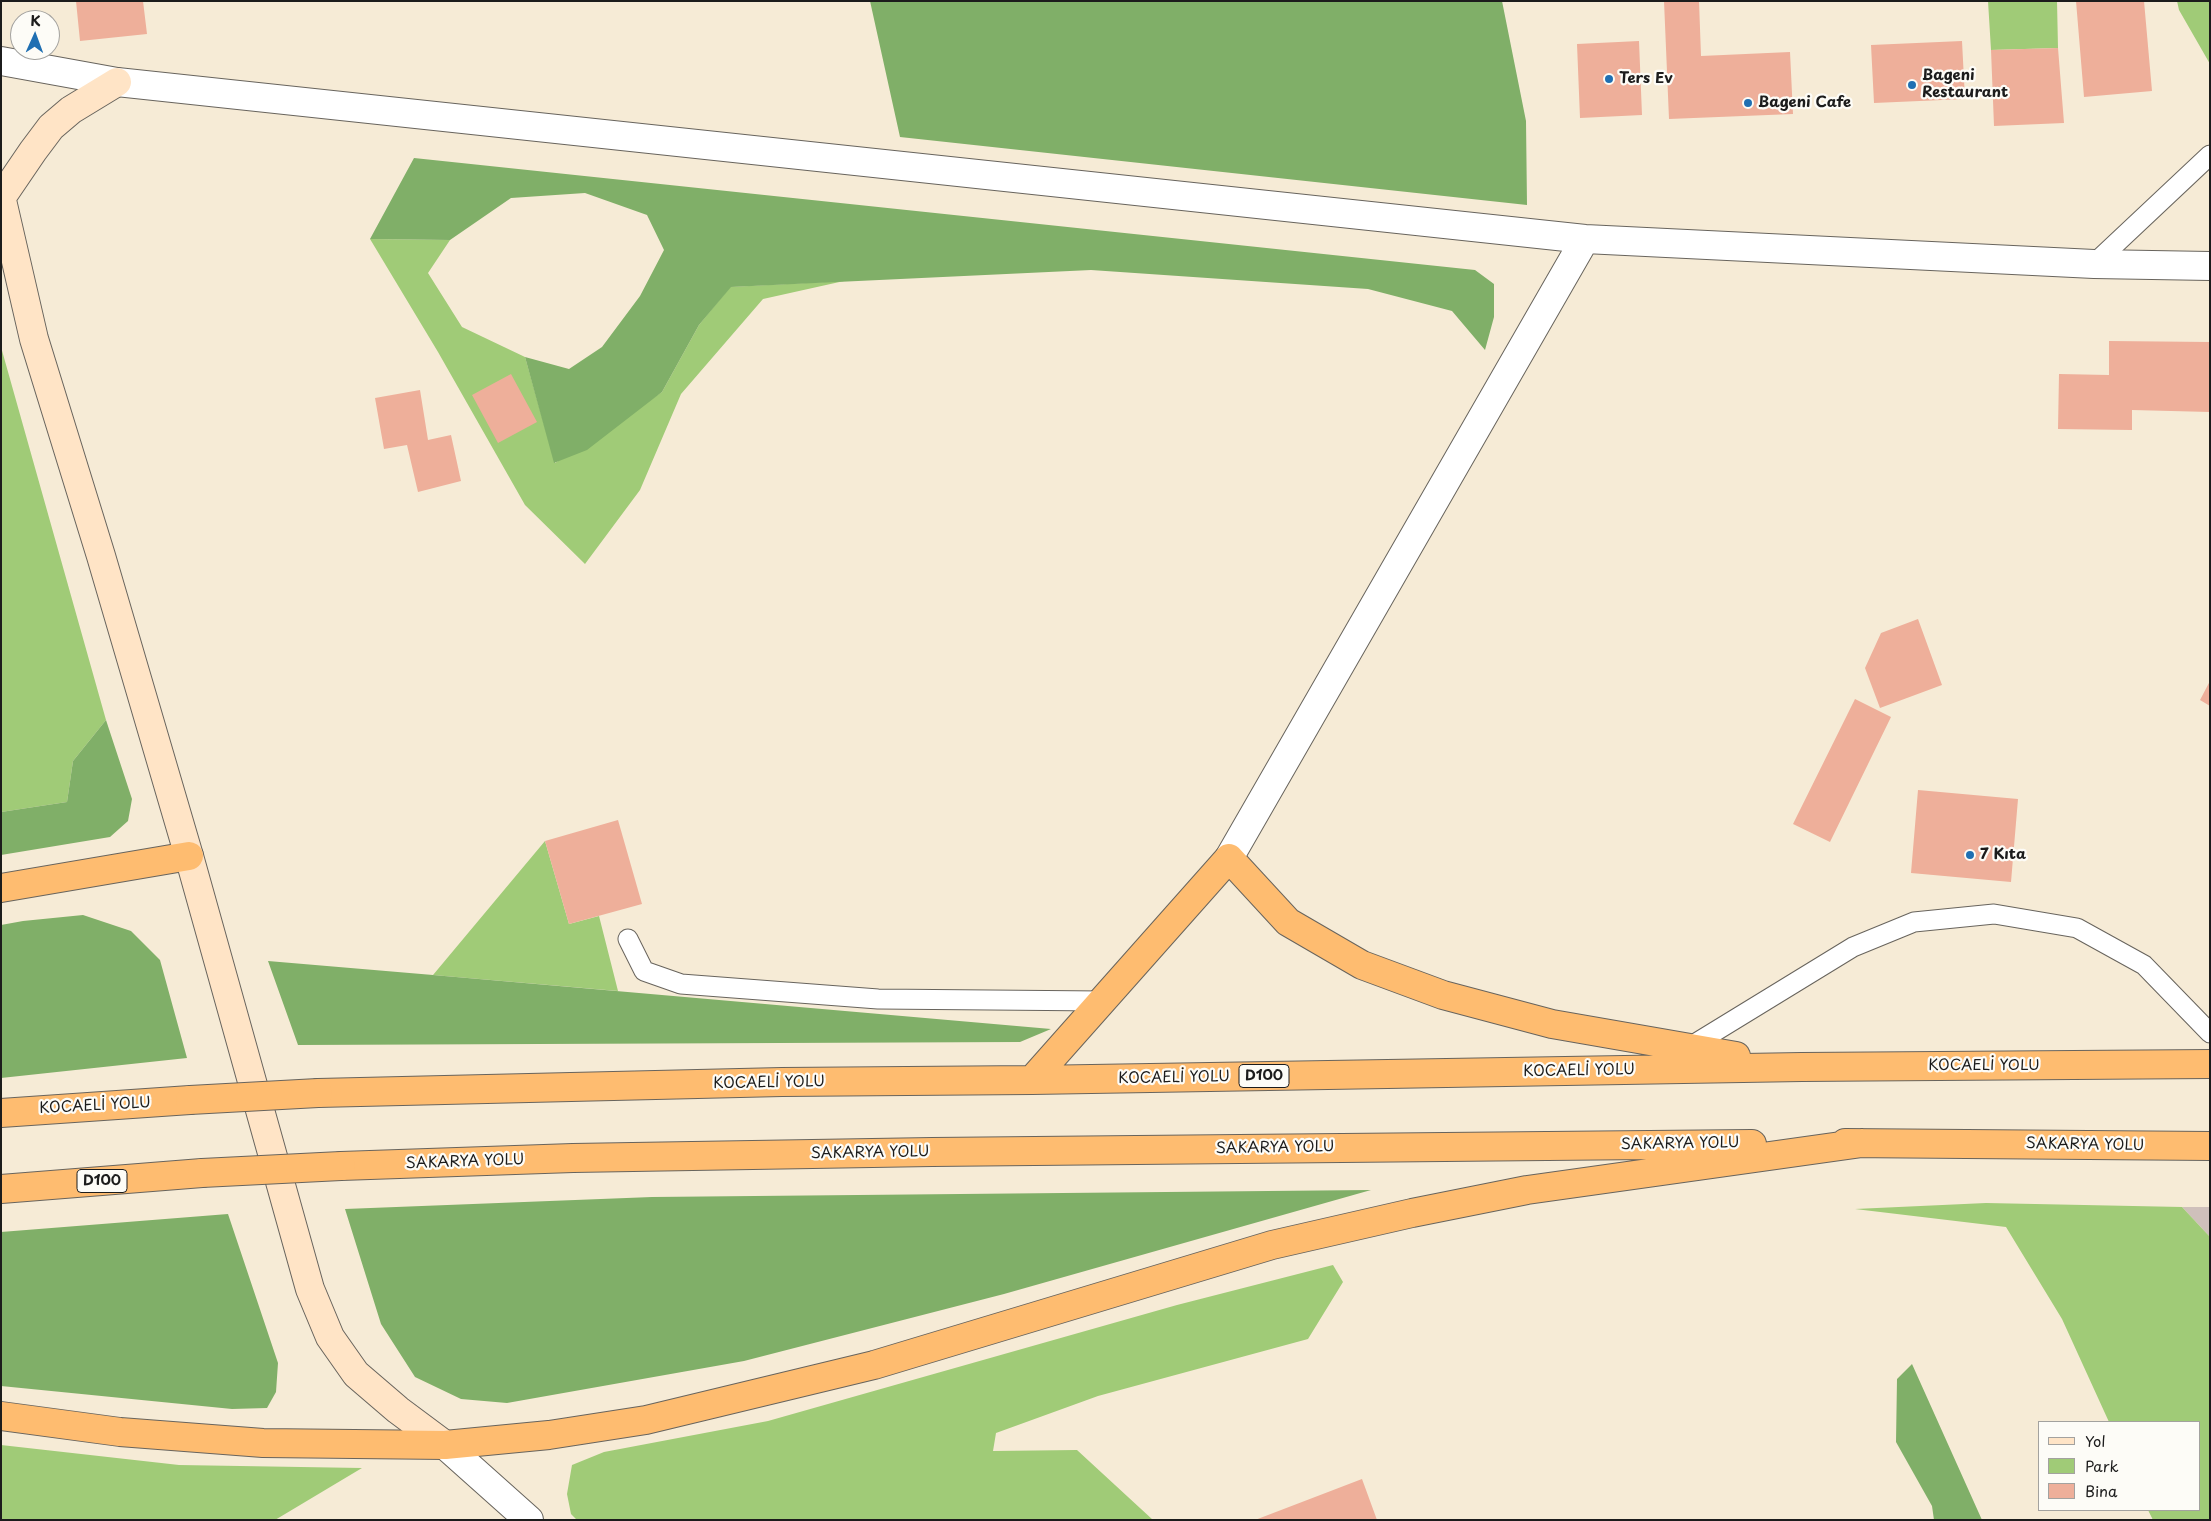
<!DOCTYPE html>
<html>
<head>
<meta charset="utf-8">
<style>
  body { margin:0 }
  #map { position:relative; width:2211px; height:1521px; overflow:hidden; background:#f6ebd6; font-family:"Playpen Sans",sans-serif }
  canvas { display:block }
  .frame { position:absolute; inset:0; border:2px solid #1c1c1c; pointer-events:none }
  .legend { position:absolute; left:2038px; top:1421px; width:162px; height:90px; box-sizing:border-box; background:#fdfcf7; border:1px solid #a3a29f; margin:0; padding:6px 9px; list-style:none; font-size:15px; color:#1c1c1c }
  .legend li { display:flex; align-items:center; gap:10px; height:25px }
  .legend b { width:25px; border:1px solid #a3a29f }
  .north { position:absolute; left:10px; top:10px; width:50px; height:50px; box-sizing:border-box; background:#fdfcf7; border:1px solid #a3a29f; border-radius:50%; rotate:2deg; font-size:14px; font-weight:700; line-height:20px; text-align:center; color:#1c1c1c }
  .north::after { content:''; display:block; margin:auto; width:18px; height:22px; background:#1f6fb2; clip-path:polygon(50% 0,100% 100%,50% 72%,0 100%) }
</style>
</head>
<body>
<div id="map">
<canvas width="2211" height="1521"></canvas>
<div class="frame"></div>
<ul class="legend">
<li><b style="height:6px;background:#ffe4c6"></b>Yol</li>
<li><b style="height:14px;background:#a0cb77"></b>Park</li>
<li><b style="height:14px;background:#eeaf9a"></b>Bina</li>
</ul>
<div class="north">K</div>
</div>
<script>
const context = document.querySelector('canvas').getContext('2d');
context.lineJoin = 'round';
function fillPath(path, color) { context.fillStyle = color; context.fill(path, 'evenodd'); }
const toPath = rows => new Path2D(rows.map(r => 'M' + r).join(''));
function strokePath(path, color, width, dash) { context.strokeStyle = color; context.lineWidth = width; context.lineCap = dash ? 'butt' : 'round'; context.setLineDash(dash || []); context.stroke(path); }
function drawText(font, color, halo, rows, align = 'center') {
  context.font = font + ' "Playpen Sans",sans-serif'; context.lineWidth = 4.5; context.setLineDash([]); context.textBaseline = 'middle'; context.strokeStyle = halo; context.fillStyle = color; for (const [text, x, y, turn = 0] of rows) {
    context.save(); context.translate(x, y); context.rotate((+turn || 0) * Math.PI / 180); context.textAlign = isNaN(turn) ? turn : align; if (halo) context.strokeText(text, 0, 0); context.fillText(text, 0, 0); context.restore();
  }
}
fillPath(toPath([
  [2182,1207,2210,1207,2210,1237]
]), '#cfc0bb');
fillPath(toPath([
  [1988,1,2057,1,2058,48,1991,50],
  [2177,1,2210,1,2210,64,2179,10],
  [370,239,450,240,428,273,462,327,525,357,555,463,662,392,699,325,730,287,844,281,763,299,681,394,640,490,585,564,525,505,438,352],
  [1,347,106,720,73,761,67,802,1,812],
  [545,841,569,924,599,916,618,991,433,975],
  [1986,1203,2182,1207,2210,1237,2210,1520,2153,1520,2148,1510,2200,1510,2200,1422,2109,1422,2062,1319,2006,1227,1855,1209],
  [1333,1265,1343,1282,1308,1339,1098,1396,996,1433,993,1451,1077,1450,1153,1520,577,1520,571,1514,567,1494,572,1465,604,1452,768,1421,1177,1305],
  [1,1445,179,1465,362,1468,275,1520,1,1520]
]), '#a0cb77');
fillPath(toPath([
  [870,1,1502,1,1526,121,1527,205,900,137],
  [414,158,1475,270,1494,284,1494,317,1485,350,1452,311,1368,289,1091,270,731,287,699,325,662,392,587,450,554,463,525,357,569,369,602,347,640,296,664,250,647,215,585,193,511,198,450,240,370,239],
  [106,720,132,799,128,821,110,837,1,855,1,812,67,802,73,761],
  [83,915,131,931,160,960,187,1058,1,1078,1,925,23,921],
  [268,961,433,975,1051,1029,1020,1042,298,1045],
  [1371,1190,1004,1294,744,1361,507,1403,461,1399,415,1377,381,1324,345,1209,652,1197],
  [228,1214,278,1363,276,1392,267,1408,232,1409,1,1386,1,1232],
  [1912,1364,1982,1520,1934,1520,1932,1506,1896,1442,1897,1379]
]), '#80af68');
fillPath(toPath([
  [76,1,143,1,147,34,80,41],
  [1664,1,1699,1,1701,56,1790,52,1793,114,1669,119],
  [2076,1,2144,1,2152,91,2084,97],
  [1639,41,1642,115,1580,118,1577,44],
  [1962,41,1965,99,1874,103,1871,45],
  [2058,48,2064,123,1994,126,1991,50],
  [2109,341,2210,342,2210,412,2132,410,2132,430,2058,429,2059,374,2109,375],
  [511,374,537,422,498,443,472,395],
  [420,390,428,440,451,435,461,481,418,492,407,445,384,449,375,398],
  [1918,619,1942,685,1880,708,1865,668,1881,633],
  [2210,681,2210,706,2200,700],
  [1855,699,1891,717,1830,842,1793,824],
  [1918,790,2018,799,2011,882,1911,873],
  [618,820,642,904,569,924,545,841],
  [1362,1479,1377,1520,1255,1520]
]), '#eeaf9a');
const lane = toPath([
  [2094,264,2210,155],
  [628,939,644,971,681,984,878,999,1102,1001],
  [1688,1048,1853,947,1914,922,1994,914,2077,928,2144,965,2210,1033]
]);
const street = toPath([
  [1,61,117,82,1585,239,2094,264,2210,266],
  [1229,858,1585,239],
  [445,1445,529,1520]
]);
const secondary = toPath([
  [1,196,34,339,101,556,189,856,310,1289,330,1337,356,1374,398,1410,445,1445],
  [1,198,33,151,51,127,71,110,117,82]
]);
const highway = toPath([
  [1,888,189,856],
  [1032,1080,1229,858,1288,922,1362,965,1443,995,1552,1024,1736,1056],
  [318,1093,782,1082,1032,1080,1802,1067,2210,1064],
  [1,1113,190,1100],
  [1845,1143,2210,1146],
  [341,1166,573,1158,932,1152,1752,1144],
  [1,1189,202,1173],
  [1,1416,120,1432,263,1443,445,1445,549,1435,646,1420,874,1365,1272,1245,1412,1213,1527,1190,1862,1143]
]);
strokePath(lane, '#68645d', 21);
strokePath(street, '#68645d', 30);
strokePath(secondary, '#68645d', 30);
strokePath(highway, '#68645d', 30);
strokePath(lane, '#fff', 19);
strokePath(street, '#fff', 28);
strokePath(secondary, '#ffe4c6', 28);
strokePath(highway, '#febc70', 28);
const highwayBridge = toPath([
  [190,1100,318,1093],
  [202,1173,341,1166]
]);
strokePath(highwayBridge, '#68645d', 30, []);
strokePath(highwayBridge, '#febc70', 28);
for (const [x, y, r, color] of [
  [1609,79,5,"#1f6fb2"],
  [1912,85,5,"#1f6fb2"],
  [1748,103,5,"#1f6fb2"],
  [1970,855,5,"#1f6fb2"]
]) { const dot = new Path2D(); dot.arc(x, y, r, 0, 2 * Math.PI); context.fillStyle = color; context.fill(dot); strokePath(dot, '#fdfcf7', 2); }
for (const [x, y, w] of [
  [1264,1076,50],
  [102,1181,50]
]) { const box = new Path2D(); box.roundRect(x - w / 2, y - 11.5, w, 23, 4); context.fillStyle = '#fdfcf7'; context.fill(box); strokePath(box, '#1c1c1c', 1); }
drawText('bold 14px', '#1c1c1c', null, [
  ["D100",1264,1076],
  ["D100",102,1181]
]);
drawText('bold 15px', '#1c1c1c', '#fdfcf7', [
  ["Bageni",1922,76],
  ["Restaurant",1922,93],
  ["Ters Ev",1619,79],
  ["Bageni Cafe",1758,103],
  ["7 Kıta",1980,855]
], 'left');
drawText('15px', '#1c1c1c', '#fdfcf7', [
  ["KOCAELİ YOLU",1984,1066],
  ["KOCAELİ YOLU",1579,1071,-1],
  ["KOCAELİ YOLU",1174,1078,-1],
  ["KOCAELİ YOLU",769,1083,-1],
  ["KOCAELİ YOLU",95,1106,-3],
  ["SAKARYA YOLU",1680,1144,-1],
  ["SAKARYA YOLU",2085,1145,1],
  ["SAKARYA YOLU",1275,1148,-1],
  ["SAKARYA YOLU",870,1153,-1],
  ["SAKARYA YOLU",465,1162,-2]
]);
</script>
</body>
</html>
